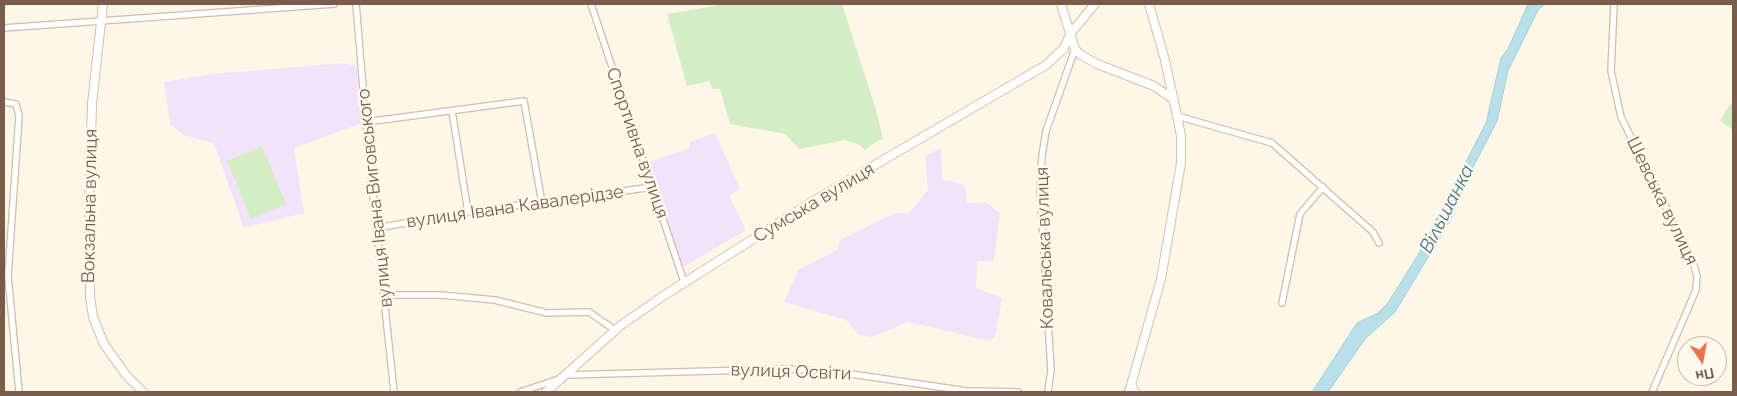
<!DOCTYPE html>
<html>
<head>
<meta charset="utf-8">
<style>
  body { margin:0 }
  #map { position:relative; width:1737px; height:396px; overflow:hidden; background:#fef6e7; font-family:Raleway,sans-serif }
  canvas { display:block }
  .frame { position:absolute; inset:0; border:5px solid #795c49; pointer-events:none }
  .north { position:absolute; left:1677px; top:336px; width:50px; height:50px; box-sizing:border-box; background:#fff9ee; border:1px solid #c9baac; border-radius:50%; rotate:168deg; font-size:14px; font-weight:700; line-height:20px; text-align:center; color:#795c49 }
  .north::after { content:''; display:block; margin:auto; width:18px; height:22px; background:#ef7145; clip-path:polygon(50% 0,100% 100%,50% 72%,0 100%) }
</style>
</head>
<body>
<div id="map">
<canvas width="1737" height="396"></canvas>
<div class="frame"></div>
<div class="north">Пн</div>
</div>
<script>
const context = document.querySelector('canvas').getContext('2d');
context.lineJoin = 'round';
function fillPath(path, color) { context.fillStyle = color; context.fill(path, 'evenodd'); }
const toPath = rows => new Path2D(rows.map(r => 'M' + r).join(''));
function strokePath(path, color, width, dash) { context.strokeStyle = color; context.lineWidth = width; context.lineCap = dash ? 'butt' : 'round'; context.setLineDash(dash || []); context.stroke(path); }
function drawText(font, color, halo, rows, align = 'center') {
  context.font = font + ' Raleway,sans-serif'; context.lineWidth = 5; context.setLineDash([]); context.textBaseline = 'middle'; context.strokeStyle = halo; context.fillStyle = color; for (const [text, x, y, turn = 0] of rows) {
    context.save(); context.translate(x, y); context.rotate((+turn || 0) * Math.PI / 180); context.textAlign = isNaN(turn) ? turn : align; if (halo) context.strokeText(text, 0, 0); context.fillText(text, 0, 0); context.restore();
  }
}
fillPath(toPath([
  [343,63,356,66,362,123,294,148,304,213,244,228,214,143,184,135,170,124,164,82,212,74],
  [715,133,740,189,729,196,746,230,682,268,649,162,690,148,690,142],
  [941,148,942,179,965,185,967,203,985,202,1000,213,994,259,993,262,977,261,976,288,1002,298,995,337,990,341,908,322,872,337,859,335,846,320,784,302,798,270,837,250,840,240,895,213,907,214,916,205,928,190,925,156]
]), '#f3e3fa');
fillPath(toPath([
  [725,4,842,4,876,110,883,139,877,141,865,150,859,145,845,140,799,149,785,134,730,124,720,89,713,89,709,81,687,86,667,14],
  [1733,102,1733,130,1720,121,1726,110],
  [262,146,286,204,251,219,227,161]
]), '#d3edc4');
const water = toPath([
  [1528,4,1545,4,1538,10,1508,71,1497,121,1470,173,1451,219,1395,312,1365,339,1328,392,1312,392,1357,323,1378,313,1388,303,1418,255,1486,123,1501,58,1508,49,1528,4]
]);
fillPath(water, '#b9e0e9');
strokePath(water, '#9fd0dc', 1);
const street = toPath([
  [356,4,368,148,394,392],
  [591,4,684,282],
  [1614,4,1611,71,1621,117,1693,262,1697,276,1696,290,1652,392],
  [4,28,334,4],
  [4,102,16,104,19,116,8,276,19,392],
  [452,111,468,212],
  [1177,116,1272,143,1373,232,1379,243],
  [366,122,524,101,542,203],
  [377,228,468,212,653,187],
  [385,295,441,295,495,300,547,313,589,312,615,330],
  [1282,303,1300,214,1323,187],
  [564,375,788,369,844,373,967,391,1018,392],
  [520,392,559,379],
  [1048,392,1051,370,1040,188,1042,156,1046,131,1075,49],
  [1127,392,1131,385]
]);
const secondary = toPath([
  [103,4,92,104,89,207,90,297,93,317,104,344,126,375,143,392],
  [1061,4,1075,49,1081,55,1097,64,1154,86,1173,99],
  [546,392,620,326,663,296,815,200,1046,65,1064,48,1070,34,1095,4],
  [1135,392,1131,385,1161,279,1181,163,1181,136,1177,116,1165,60,1149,4]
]);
strokePath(street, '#d0beab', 8);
strokePath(secondary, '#d6c0ab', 10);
strokePath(street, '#fff', 5.5);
strokePath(secondary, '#fff', 8);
drawText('18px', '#795c49', '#fff9ee', [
  ["Спортивна вулиця",637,143,71],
  ["вулиця Івана Виговського",375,198,-96],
  ["Шевська вулиця",1662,201,64],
  ["Сумська вулиця",814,203,-31],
  ["Вокзальна вулиця",90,206,-89],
  ["вулиця Івана Кавалерідзе",515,207,-8],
  ["Ковальська вулиця",1045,248,-92],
  ["вулиця Освіти",791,372,2]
]);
drawText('italic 19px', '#3e7787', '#fff9ee', [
  ["Вільшанка",1447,209,-63]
]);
</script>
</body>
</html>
